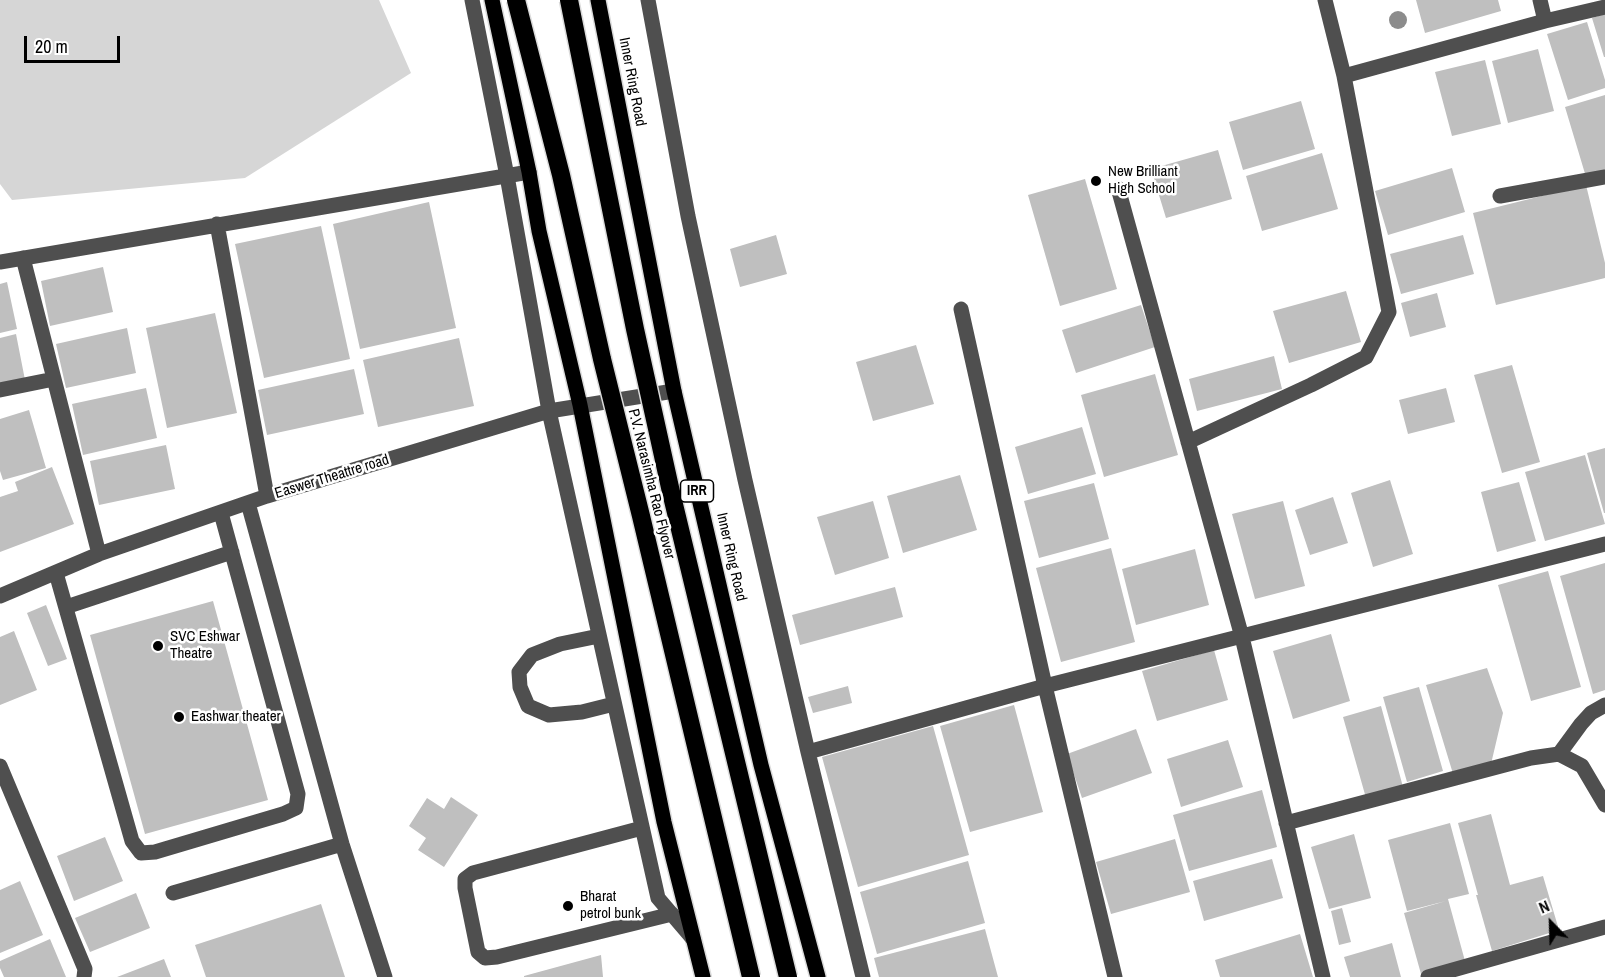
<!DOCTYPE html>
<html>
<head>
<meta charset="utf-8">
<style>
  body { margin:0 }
  #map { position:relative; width:1605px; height:977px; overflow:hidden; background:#fff; font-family:"Archivo Narrow",sans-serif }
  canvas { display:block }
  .north { position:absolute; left:1521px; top:893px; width:60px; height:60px; -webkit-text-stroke:4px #fff; paint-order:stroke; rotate:337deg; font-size:16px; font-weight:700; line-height:24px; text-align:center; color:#000 }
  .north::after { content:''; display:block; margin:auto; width:21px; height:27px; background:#000; clip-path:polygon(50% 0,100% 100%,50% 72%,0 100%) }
  .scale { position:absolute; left:24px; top:36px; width:96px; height:27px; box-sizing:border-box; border:3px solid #000; border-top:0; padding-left:8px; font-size:18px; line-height:21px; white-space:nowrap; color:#000; -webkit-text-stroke:4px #fff; paint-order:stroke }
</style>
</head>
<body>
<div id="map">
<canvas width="1605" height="977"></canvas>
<div class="north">N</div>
<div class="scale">20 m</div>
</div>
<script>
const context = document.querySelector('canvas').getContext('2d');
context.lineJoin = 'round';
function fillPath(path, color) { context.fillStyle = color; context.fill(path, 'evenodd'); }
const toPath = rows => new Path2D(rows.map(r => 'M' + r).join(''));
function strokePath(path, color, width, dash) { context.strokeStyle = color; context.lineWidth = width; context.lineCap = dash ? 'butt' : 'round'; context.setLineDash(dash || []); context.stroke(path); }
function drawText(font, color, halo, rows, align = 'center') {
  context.font = font + ' "Archivo Narrow",sans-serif'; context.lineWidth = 5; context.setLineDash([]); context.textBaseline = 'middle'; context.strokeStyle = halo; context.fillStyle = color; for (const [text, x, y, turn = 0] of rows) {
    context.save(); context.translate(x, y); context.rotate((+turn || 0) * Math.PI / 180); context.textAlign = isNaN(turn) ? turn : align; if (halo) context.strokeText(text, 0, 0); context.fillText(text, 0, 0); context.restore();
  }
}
fillPath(toPath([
  [0,0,379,0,411,73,245,178,12,200,0,184]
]), '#d6d6d6');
fillPath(toPath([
  [1416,0,1498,0,1501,11,1425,33],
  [1605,14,1605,57,1604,57,1592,18],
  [1587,22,1605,80,1605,88,1568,100,1547,34],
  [1538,49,1554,111,1508,123,1492,61],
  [1485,60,1501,124,1452,136,1435,72],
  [1605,95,1605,172,1586,177,1565,107],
  [1301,101,1315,149,1243,170,1229,122],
  [1218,150,1232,199,1166,218,1151,169],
  [1322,153,1338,209,1262,231,1246,176],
  [1452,168,1465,212,1388,235,1375,191],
  [1085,179,1117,289,1060,306,1028,195],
  [1586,185,1605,263,1605,278,1496,305,1473,213],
  [429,202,456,328,360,349,333,224],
  [321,226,350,359,264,378,235,244],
  [776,235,787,274,740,287,730,249],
  [1463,235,1474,274,1401,294,1390,254],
  [103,267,113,312,50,326,41,281],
  [7,282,17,329,0,333,0,284],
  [1346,291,1361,342,1289,363,1273,311],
  [1437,293,1446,327,1410,337,1401,303],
  [1141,305,1155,347,1076,373,1062,330],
  [215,313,237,413,167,428,146,328],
  [127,328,136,373,66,388,56,344],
  [16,334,25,380,0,386,0,338],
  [459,338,474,406,378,427,363,360],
  [916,345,934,404,873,421,856,362],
  [1274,356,1282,389,1197,411,1189,379],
  [1512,365,1540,462,1502,473,1474,375],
  [354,369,364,414,267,435,258,390],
  [1155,374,1178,455,1104,477,1081,395],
  [146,388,157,438,83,455,72,404],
  [1446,388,1455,422,1408,434,1399,400],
  [29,410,46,468,3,480,0,471,0,419],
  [1082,427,1096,474,1028,494,1015,447],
  [166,445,175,489,99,505,90,461],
  [1605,448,1605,513,1604,513,1587,453],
  [1585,455,1605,524,1545,541,1525,472],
  [52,467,74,524,0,552,0,497,18,491,15,482],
  [960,475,977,530,903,553,887,496],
  [1390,480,1413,554,1373,567,1351,493],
  [1519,482,1536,541,1497,552,1481,492],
  [1094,483,1109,539,1039,558,1024,501],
  [1333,497,1348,543,1310,555,1295,510],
  [873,501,889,558,835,575,817,517],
  [1283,501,1305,586,1255,599,1232,514],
  [1111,548,1135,642,1061,662,1036,568],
  [1195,549,1209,605,1136,625,1122,569],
  [1605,563,1605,690,1593,694,1560,576],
  [1548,571,1581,687,1531,701,1498,585],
  [895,587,903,617,800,645,792,615],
  [213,601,268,800,145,834,90,635],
  [46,605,67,659,48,666,27,613],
  [14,631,37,690,0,705,0,637],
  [1331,634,1350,701,1293,719,1273,651],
  [1214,650,1228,700,1157,721,1142,671],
  [1487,668,1503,713,1491,764,1454,777,1426,685],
  [848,686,852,703,813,713,808,697],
  [1419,687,1443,771,1407,782,1383,697],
  [1014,705,1043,812,970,832,940,726],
  [1381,706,1403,787,1366,798,1343,717],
  [933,726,969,855,858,887,822,757],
  [1136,729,1152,773,1082,798,1067,754],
  [1228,740,1243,787,1181,807,1167,759],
  [1262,790,1277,847,1189,871,1173,815],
  [451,797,478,815,444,867,418,850,426,838,409,826,427,798,444,809],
  [1491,814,1510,885,1543,876,1559,930,1492,951,1476,895,1478,895,1458,823],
  [1450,823,1469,894,1448,899,1465,961,1421,974,1404,913,1446,901,1407,911,1388,840],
  [1354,834,1371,898,1329,909,1311,847],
  [105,837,123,881,74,901,57,856],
  [1175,839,1190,892,1111,914,1096,862],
  [1272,859,1283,898,1204,921,1193,881],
  [968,861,985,923,877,954,860,892],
  [20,881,43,935,0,953,0,890],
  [136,893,150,928,90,952,75,918],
  [321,904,345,977,206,977,195,945],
  [1342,908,1351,942,1339,945,1331,911],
  [985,929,998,977,879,977,874,958],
  [1300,934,1313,977,1220,977,1215,960],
  [50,939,66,977,4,977,0,968,0,961],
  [1392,943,1401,977,1350,977,1344,957],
  [601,955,603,977,524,977,524,976],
  [164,959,171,977,117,977]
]), '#bfbfbf');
const major = toPath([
  [492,0,529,172,539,231,580,405,664,822,703,977],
  [598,0,674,391,761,765,818,977]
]);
strokePath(major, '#dbdbdb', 18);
strokePath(toPath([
  [472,0,507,176,549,411,658,898,693,939],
  [648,0,688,216,745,480,808,752,863,977],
  [1540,0,1545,21],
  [1344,76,1545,21,1605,7],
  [1118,188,1242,637,1323,977],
  [1500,196,1605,177],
  [217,224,267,496],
  [23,258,99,554],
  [0,262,529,172],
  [961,309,1045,686,1115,977],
  [0,390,54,379],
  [1188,442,1311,385,1366,357,1389,312,1344,76,1325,0],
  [248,503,342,844,385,977],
  [56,573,132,841,141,853,155,852,283,814,296,808,298,794,221,513],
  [0,596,99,554,267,496,549,411,674,391],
  [66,607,232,552],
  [599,636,560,644,532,655,519,672,520,687,528,706,549,715,582,712,614,704],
  [808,752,1045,686,1605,544],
  [1559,754,1581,724,1591,713,1605,705],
  [0,766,85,969,84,977],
  [1286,823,1531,758,1559,754,1582,766,1605,805],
  [642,828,473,873,465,879,465,888,478,952,485,958,497,957,672,914],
  [173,893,342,844],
  [1428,977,1605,927]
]), '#4f4f4f', 15);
strokePath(major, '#000', 15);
const highwayBridge = toPath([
  [516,0,561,175,602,359,641,516,751,977],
  [569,0,635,329,671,492,788,977]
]);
strokePath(highwayBridge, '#dbdbdb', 21, []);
strokePath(highwayBridge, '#000', 18);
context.fillStyle = '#8c8c8c';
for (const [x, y] of [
  [1398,20]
]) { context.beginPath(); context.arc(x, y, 9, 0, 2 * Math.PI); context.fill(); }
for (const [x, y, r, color] of [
  [1096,181,6,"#000"],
  [158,646,6,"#000"],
  [179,717,6,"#000"],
  [568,906,6,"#000"]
]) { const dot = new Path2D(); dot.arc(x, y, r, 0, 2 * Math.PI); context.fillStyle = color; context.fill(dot); strokePath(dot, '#fff', 2); }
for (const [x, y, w] of [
  [697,491,33]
]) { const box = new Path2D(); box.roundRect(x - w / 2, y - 11, w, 22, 4.5); context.fillStyle = '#fff'; context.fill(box); strokePath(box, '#000', 1.5); }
drawText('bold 14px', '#000', null, [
  ["IRR",697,491]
]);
drawText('15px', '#000', '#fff', [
  ["Inner Ring Road",632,82,79],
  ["Easwer Theattre road",332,477,-17],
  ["P.V. Narasimha Rao Flyover",651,484,76],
  ["Inner Ring Road",731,557,77]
]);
drawText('15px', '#000', '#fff', [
  ["New Brilliant",1108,172],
  ["High School",1108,189],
  ["SVC Eshwar",170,637],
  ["Theatre",170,654],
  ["Eashwar theater",191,717],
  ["Bharat",580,897],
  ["petrol bunk",580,914]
], 'left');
</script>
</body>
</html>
